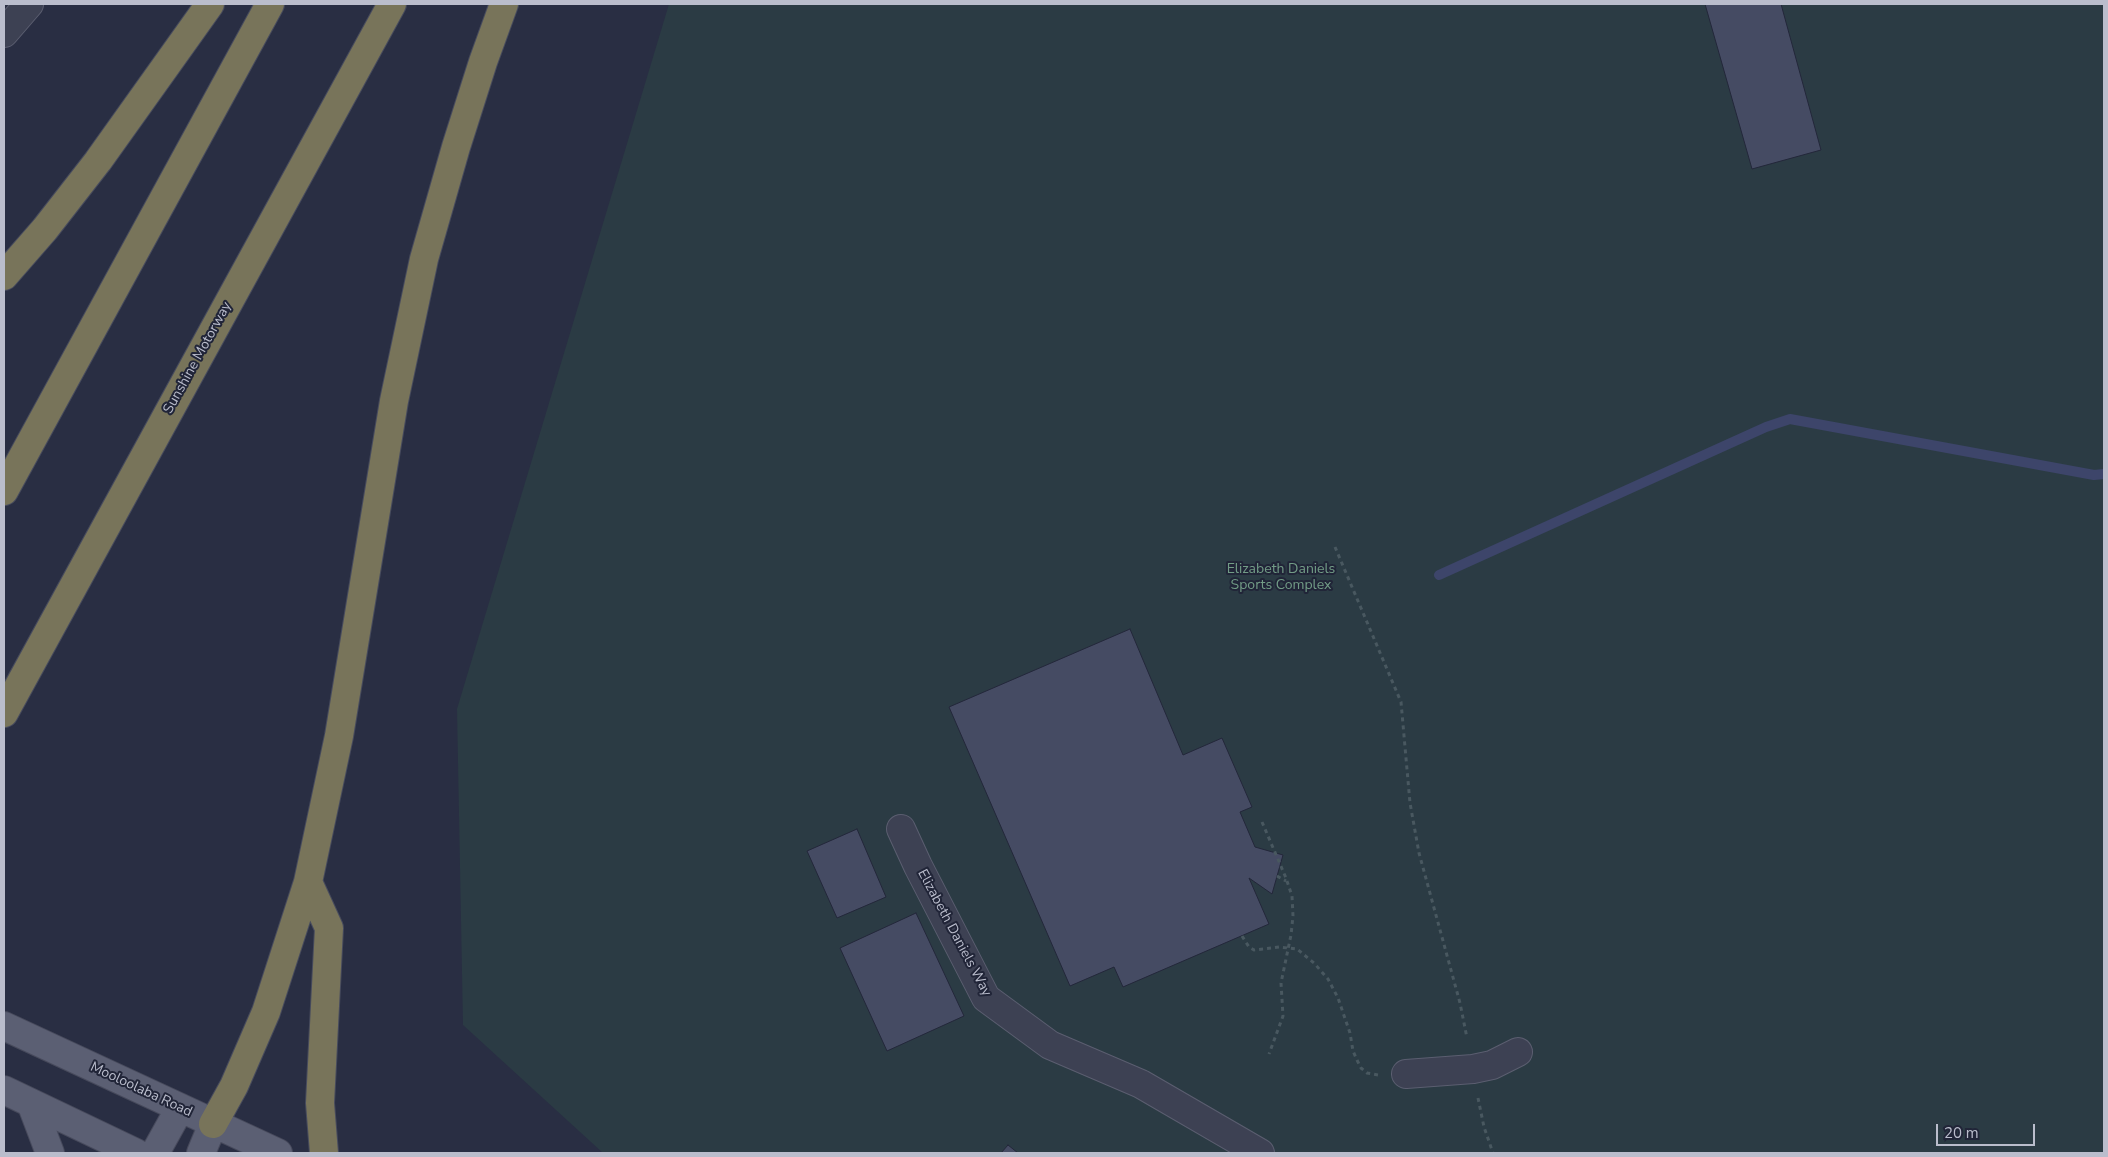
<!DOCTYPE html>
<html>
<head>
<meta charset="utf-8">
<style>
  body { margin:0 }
  #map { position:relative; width:2108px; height:1157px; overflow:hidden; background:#292e43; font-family:"Nunito Sans",sans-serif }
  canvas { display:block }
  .frame { position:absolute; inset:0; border:5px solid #babdcc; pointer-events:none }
  .scale { position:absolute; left:1936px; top:1124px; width:99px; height:22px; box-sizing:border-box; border:2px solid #babdcc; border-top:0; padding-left:6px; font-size:15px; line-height:18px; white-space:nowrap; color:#babdcc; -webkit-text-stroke:4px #212538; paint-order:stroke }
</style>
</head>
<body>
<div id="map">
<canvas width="2108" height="1157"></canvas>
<div class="frame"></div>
<div class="scale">20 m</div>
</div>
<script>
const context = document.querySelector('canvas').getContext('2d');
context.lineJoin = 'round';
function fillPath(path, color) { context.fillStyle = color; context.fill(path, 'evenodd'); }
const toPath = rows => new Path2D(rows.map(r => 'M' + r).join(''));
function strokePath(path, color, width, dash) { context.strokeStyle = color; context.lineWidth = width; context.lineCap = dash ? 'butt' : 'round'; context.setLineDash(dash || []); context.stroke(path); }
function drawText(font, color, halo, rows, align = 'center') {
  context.font = font + ' "Nunito Sans",sans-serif'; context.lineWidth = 4; context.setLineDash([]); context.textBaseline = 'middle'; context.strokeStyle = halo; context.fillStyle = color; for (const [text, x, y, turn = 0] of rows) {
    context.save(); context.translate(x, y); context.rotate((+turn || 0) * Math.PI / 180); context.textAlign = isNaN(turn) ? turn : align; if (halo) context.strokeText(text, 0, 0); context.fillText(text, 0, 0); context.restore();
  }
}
fillPath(toPath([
  [669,4,2104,4,2104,1153,603,1153,463,1025,457,709]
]), '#2b3b44');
strokePath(toPath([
  [1439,575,1766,427,1790,419,2094,475,2104,474]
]), '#3d456a', 10);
const building = toPath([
  [1705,4,1781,4,1821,150,1752,169,1705,4],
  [1130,629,1183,755,1222,738,1252,807,1240,812,1255,847,1283,855,1272,894,1249,878,1269,924,1123,987,1114,967,1070,986,949,707,1130,629],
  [857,829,886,897,837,918,807,851,857,829],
  [916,913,964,1016,887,1051,840,948,916,913],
  [1008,1145,1018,1153,1001,1153,1008,1145]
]);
fillPath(building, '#454b63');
strokePath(building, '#23273a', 1);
const minor = toPath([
  [4,33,29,4],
  [901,829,918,866,986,998,1050,1045,1141,1084,1260,1153],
  [1406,1074,1473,1069,1492,1065,1518,1052]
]);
const major = toPath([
  [4,1026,278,1153],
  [4,1090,136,1153],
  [31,1103,50,1153],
  [155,1153,180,1108],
  [201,1153,213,1124]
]);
const highway = toPath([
  [4,276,45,229,98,161,210,4],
  [4,491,270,4],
  [4,713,392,4],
  [308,882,329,928,320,1103,324,1153],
  [213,1124,234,1086,266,1012,308,882,339,736,394,401,424,259,456,147,483,62,504,4]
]);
strokePath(minor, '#5b5e70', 30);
strokePath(major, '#474a5c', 30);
strokePath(highway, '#474b5d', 30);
strokePath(toPath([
  [1335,547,1401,702,1410,803,1419,853,1460,1003,1467,1038],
  [1262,822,1286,878,1292,896,1293,916,1291,935,1281,983,1283,1016,1269,1054],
  [1277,876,1286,881],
  [1242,936,1249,947,1254,950,1279,947,1297,949,1314,963,1328,979,1338,998,1350,1033,1353,1051,1357,1060,1361,1068,1367,1073,1378,1075],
  [1478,1098,1484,1127,1493,1153]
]), '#495860', 3, [4, 4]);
strokePath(minor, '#3d4153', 28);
strokePath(major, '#5b5f73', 28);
strokePath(highway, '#78745a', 28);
drawText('14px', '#babdcc', '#212538', [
  ["Sunshine Motorway",198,358,-61],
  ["Elizabeth Daniels Way",954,933,62],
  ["Mooloolaba Road",141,1090,25]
]);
drawText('14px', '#729c86', '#212538', [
  ["Elizabeth Daniels",1281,570],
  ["Sports Complex",1281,586]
]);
</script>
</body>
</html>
